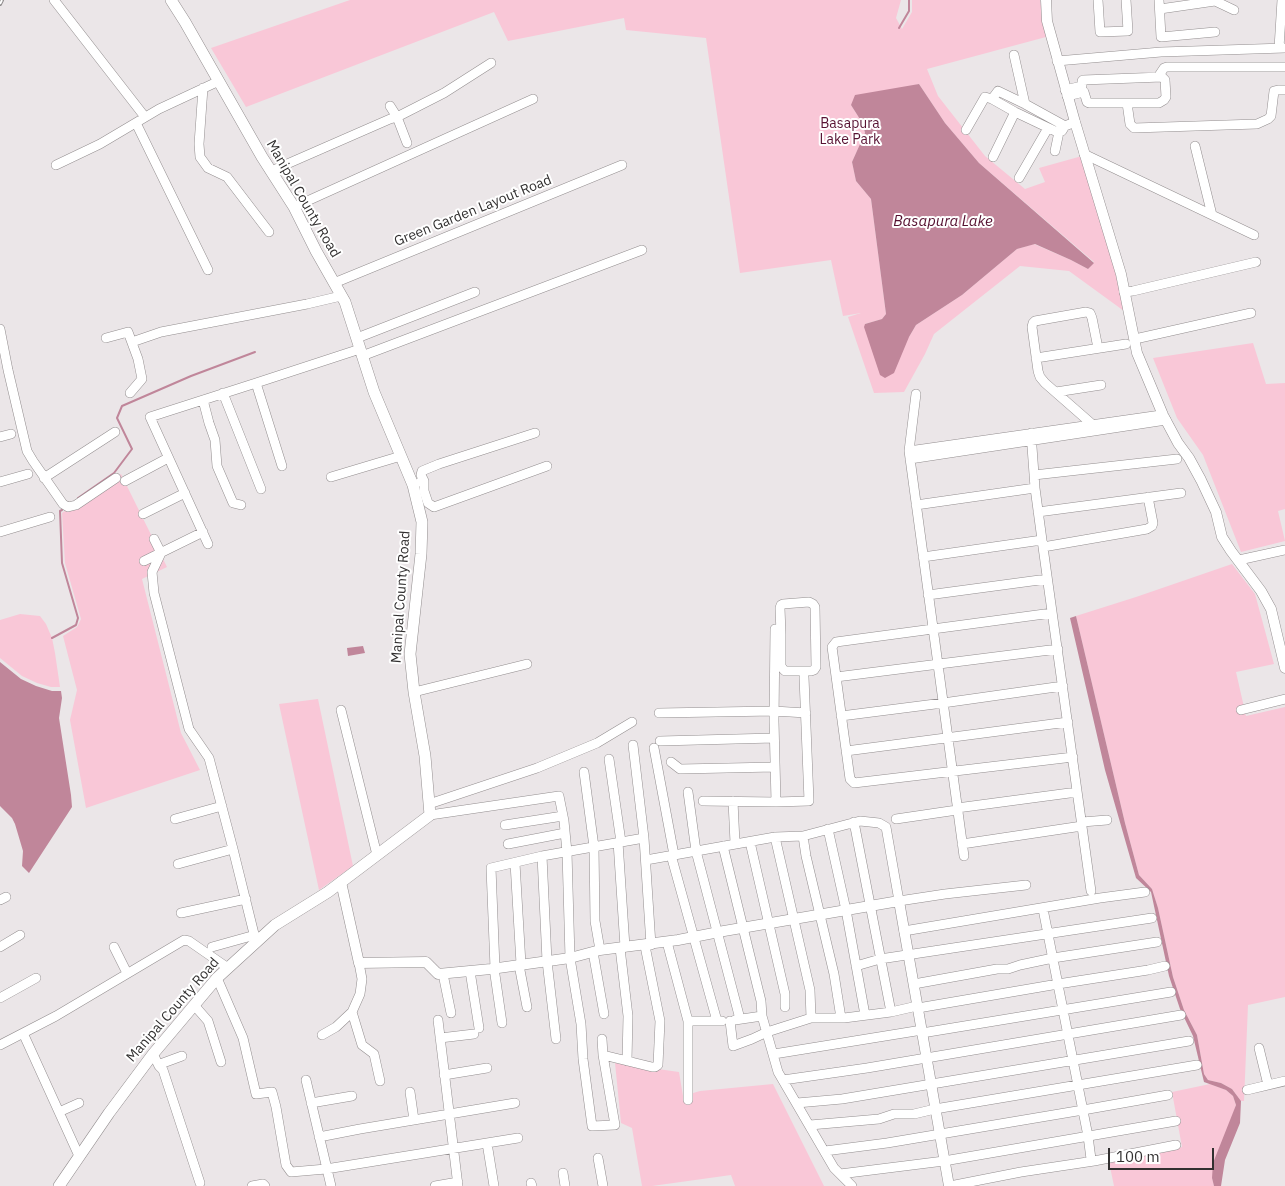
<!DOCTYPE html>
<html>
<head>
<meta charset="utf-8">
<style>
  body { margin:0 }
  #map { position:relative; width:1285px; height:1186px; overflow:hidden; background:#ebe6e8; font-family:"IBM Plex Sans",sans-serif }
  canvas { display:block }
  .scale { position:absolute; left:1108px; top:1148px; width:106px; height:22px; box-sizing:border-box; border:2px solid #323030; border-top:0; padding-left:6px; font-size:15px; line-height:18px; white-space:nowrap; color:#323030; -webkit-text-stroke:4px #fff; paint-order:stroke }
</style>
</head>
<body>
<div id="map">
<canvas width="1285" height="1186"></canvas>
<div class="scale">100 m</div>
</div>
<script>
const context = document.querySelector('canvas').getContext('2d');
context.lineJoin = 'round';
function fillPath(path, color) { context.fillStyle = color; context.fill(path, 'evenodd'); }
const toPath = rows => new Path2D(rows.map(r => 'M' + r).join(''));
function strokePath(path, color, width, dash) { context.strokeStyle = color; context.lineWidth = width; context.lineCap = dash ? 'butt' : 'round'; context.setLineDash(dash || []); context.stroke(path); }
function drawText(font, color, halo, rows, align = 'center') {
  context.font = font + ' "IBM Plex Sans",sans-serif'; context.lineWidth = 4; context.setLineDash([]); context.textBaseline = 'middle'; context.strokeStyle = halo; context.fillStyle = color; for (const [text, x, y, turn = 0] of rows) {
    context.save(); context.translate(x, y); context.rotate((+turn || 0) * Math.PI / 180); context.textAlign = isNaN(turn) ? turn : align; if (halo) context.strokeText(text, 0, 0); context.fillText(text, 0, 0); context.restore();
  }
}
fillPath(toPath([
  [350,0,901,0,896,18,902,29,912,12,912,0,1040,0,1046,37,927,69,938,96,985,156,1025,189,1045,182,1039,168,1082,156,1113,261,1124,311,1069,271,1020,266,934,334,925,354,904,392,874,393,848,317,861,313,843,316,831,260,740,273,706,38,626,30,624,18,508,41,494,12,246,107,211,48],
  [919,84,945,123,979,163,1094,262,1088,269,1071,260,1034,244,1017,249,962,295,916,325,909,337,865,324,882,319,886,314,871,199,856,181,852,162,865,134,863,124,851,105],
  [1253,343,1266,384,1285,383,1285,509,1278,511,1285,541,1241,552,1203,455,1177,418,1153,358],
  [121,474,167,567,142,579,181,733,200,770,86,808,70,720,77,690,63,636,77,627,81,619,65,563,62,513],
  [1232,564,1255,594,1274,664,1236,672,1246,716,1285,707,1285,997,1248,1005,1244,1101,1241,1101,1232,1089,1221,1083,1208,1080,1204,1074,1197,1035,1184,1010,1173,977,1158,908,1152,889,1139,875,1125,823,1076,616,1136,597],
  [20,614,40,616,46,624,52,638,55,653,60,687,51,687,37,683,22,676,0,658,0,620],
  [318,699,353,866,319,890,279,704],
  [615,1063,679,1072,683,1096,700,1091,773,1084,824,1186,735,1186,731,1175,652,1186,642,1186,632,1128,621,1123],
  [1210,1084,1226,1090,1233,1096,1236,1105,1212,1178,1214,1186,1114,1186,1109,1162,1182,1147,1172,1092]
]), '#f9c7d7');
fillPath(toPath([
  [919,84,945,123,979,163,1094,263,1088,269,1071,260,1035,244,1017,249,962,295,916,325,909,337,894,373,885,378,880,375,864,327,865,324,882,319,886,314,871,199,856,181,852,162,865,133,863,124,851,105,855,95],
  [1076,616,1125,823,1139,875,1152,889,1158,908,1173,977,1184,1010,1197,1035,1204,1074,1208,1080,1221,1083,1232,1089,1241,1101,1240,1123,1225,1160,1221,1186,1214,1186,1212,1178,1213,1163,1236,1105,1233,1096,1226,1090,1204,1082,1193,1036,1180,1009,1169,976,1151,892,1136,878,1105,770,1070,618],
  [363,646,365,653,348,656,347,648],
  [0,662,21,679,36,686,52,691,61,691,62,698,59,718,71,795,72,807,29,873,22,866,23,851,15,824,12,818,0,806]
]), '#c0869a');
strokePath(toPath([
  [899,28,909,11,909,0],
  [78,498,114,473,132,449,117,418,122,406,191,376,255,352],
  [52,638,76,625,78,618,62,563,60,511,62,510]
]), '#c0869a', 2);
const minor = toPath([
  [54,0,145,117],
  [1098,0,1100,32,1128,31,1126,0],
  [1159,0,1161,37,1215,32],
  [1160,9,1215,1,1234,10],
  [1279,48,1282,0],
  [1014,55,1025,104],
  [1057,61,1161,52,1285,48],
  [1158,77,1164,68,1167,67,1285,67],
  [203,88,199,144,200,157,208,168,227,177,269,232],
  [1065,90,1082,86,1082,81,1083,80,1162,77,1165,80,1166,97,1164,100,1159,103,1089,103,1087,102,1084,92,1067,96],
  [1127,103,1130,124,1134,128,1257,124,1268,119,1271,116,1274,91,1278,90,1285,90],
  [390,106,397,117,407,143],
  [136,123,208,270],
  [1065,126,1025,104,998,91,992,99,1015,112,1055,131,1062,131,1065,126,1075,122],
  [966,130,985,97,992,99],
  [1195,146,1212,215],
  [1055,151,1059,132],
  [1084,154,1254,235],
  [993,157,1015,112],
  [56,165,100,144,159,109,219,81],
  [271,171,390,119,397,117,444,93,491,63],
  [1019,178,1048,128],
  [294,207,533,99],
  [334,283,622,165],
  [1124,292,1133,291,1256,262],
  [0,329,8,370,27,451,33,461,63,504,68,507,76,505,116,478],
  [106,338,128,332,138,359,142,379,130,393],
  [357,338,475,292],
  [1135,339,1251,313],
  [132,342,161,332,307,304,341,296],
  [362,356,642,250],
  [1036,358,1126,344],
  [1056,392,1101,385],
  [223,393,261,489],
  [916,394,909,451,964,856],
  [203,400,209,423,215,440,217,466,233,503,241,505],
  [1093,425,1045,383,1040,377,1038,371,1032,327,1033,323,1035,321,1086,312,1090,313,1092,318,1098,348],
  [1031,433,1035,488,1042,540,1091,891],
  [0,437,11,434],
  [909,451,1161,415],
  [910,459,1166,420],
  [282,466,256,383,360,349],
  [1034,475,1177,459],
  [331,477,401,456],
  [44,478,115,432],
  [125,481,168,458],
  [424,481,424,491,428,503,434,507,547,466],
  [0,482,28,474],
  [420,482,424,481,421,475,422,471,439,464,535,433],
  [916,505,1035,488],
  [1038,512,1181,493],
  [143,514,185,493],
  [0,532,50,517],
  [154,539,161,553],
  [208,544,150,417,256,383],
  [1043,547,1147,529,1152,526,1153,523,1148,497],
  [161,553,152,572,154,593,189,729,209,758,233,849,256,942],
  [923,557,1042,540],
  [1239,560,1285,550],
  [144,561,203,532],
  [928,595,1047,579],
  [1052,613,836,642,832,647,850,779,854,783,1073,757],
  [775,629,774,721,776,802],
  [775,634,781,634,781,666,783,669,785,671,811,671,814,670,816,667,815,607,813,604,809,602,783,604,781,605,780,608,781,634],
  [836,677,1058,649],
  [414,692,527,664],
  [341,710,377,855],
  [1241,710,1285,699],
  [659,713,774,711,806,713],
  [841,716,943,703,1063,686],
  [660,741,774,738],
  [633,745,644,838],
  [654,748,674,855],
  [846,751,1068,722],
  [609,759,621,842],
  [671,762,680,769,775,767],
  [584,772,594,847,595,921,600,950],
  [688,792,696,851,740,1019],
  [703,801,776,802,809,801,804,677],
  [733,801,735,843],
  [429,804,537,768,597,743,632,722],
  [957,808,1077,792],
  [430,815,559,796,564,821,567,852,570,958,581,1024,583,1059,592,1126,615,1125,603,1055,602,1039],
  [175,819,222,806],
  [896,819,957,810],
  [854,822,891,1012],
  [1082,822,1107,820],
  [505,825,563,816],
  [828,829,846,910,865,1015],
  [803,836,806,856,834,974,841,1018],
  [775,837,810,990,811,1018],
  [618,842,625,947],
  [750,842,785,994,785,1007],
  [508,844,565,833],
  [962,844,1082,826],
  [723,846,761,1001,762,1016,778,1072,834,1168,852,1186],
  [671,855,717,1021],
  [542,856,547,961,556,1039],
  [646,860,775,837,803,836,860,821,879,823,886,827,899,901,945,894,1026,885],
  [515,863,521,964],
  [178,864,233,849],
  [0,900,6,897],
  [1043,909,1088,1136,1091,1159,1093,1161],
  [181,913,246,899],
  [904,931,1100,898,1145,892],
  [667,942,688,1021,688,1100],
  [0,947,20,935],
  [114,947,127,973],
  [212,947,255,935],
  [620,948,628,1016,627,1061],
  [593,952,604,1014],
  [519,965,527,1007],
  [856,966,880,959,1152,918],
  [494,968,502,1023],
  [495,968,491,868,542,856,644,838,651,945],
  [470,971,479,1028],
  [443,974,451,1013],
  [217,978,243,1038,256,1094,272,1092,276,1107,286,1165,291,1172,326,1169,518,1138],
  [914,984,997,969,1008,969,1020,965,1053,958,1157,942],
  [0,998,36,978],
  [194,1005,208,1021,221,1062],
  [918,1008,1058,984,1148,970,1165,966],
  [352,1012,362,1045,374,1054,380,1081],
  [438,1020,458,1186],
  [735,1020,762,1016],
  [688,1021,722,1021],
  [730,1021,733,1046,752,1039,767,1032,811,1018,844,1018,891,1012,917,1006],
  [23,1033,79,1156],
  [922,1033,1171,992],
  [322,1035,336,1027,352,1012,360,994,362,979,359,963],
  [440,1038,474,1034],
  [0,1045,56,1016,184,940,189,941,228,968],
  [1259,1048,1268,1085],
  [153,1054,159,1066,163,1070,200,1183],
  [774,1054,922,1030],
  [603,1055,652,1067,655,1067,658,1065,660,1021,645,946],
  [163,1063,182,1056],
  [444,1075,487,1068],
  [306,1080,331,1186],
  [783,1080,867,1068,1181,1015],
  [1247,1090,1285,1081],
  [410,1092,414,1120],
  [311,1103,352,1096],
  [797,1103,842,1099,1189,1041],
  [59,1112,79,1103],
  [810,1125,879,1119,894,1114,914,1114,935,1109,1197,1065],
  [319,1137,360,1129,515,1103],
  [487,1143,494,1186],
  [825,1151,887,1143,1083,1110,1168,1095],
  [598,1158,603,1186],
  [563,1173,565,1186],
  [840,1174,944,1161,1176,1121],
  [531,1183,532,1186],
  [252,1186,263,1184,265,1186],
  [435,1186,458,1182],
  [950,1186,1021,1172,1094,1161,1176,1145]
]);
const tertiary = toPath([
  [1046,0,1047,21,1075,122,1121,274,1137,353,1163,415,1178,443,1189,458,1201,480,1216,512,1222,537,1231,551,1261,591,1271,609,1285,668],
  [341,882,359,963,426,962,438,974,491,969,570,958,600,950,678,940,724,931,899,901,949,1186]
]);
const secondary = toPath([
  [59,1186,109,1113,153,1054,217,978,275,925,328,892,430,815,425,756,414,692,410,654,421,554,422,522,413,485,374,392,345,302,316,251,294,207,262,157,185,22,171,0]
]);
strokePath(minor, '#938e8f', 10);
strokePath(tertiary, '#938e8f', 11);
strokePath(secondary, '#938e8f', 12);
strokePath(minor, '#fff', 9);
strokePath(tertiary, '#fff', 10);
strokePath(secondary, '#fff', 11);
const rail = toPath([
  [0,4,2,0]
]);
strokePath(rail, '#8e8b8c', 4);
strokePath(rail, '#fff', 2, [5.5]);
drawText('14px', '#581333', '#fff', [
  ["Basapura",850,124],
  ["Lake Park",850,140]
]);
drawText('14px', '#323030', '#fff', [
  ["Manipal County Road",303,199,60],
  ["Green Garden Layout Road",473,211,-22],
  ["Manipal County Road",401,597,-86],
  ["Manipal County Road",173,1010,-49]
]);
drawText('italic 15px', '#551030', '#fff', [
  ["Basapura Lake",943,222]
]);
</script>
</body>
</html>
